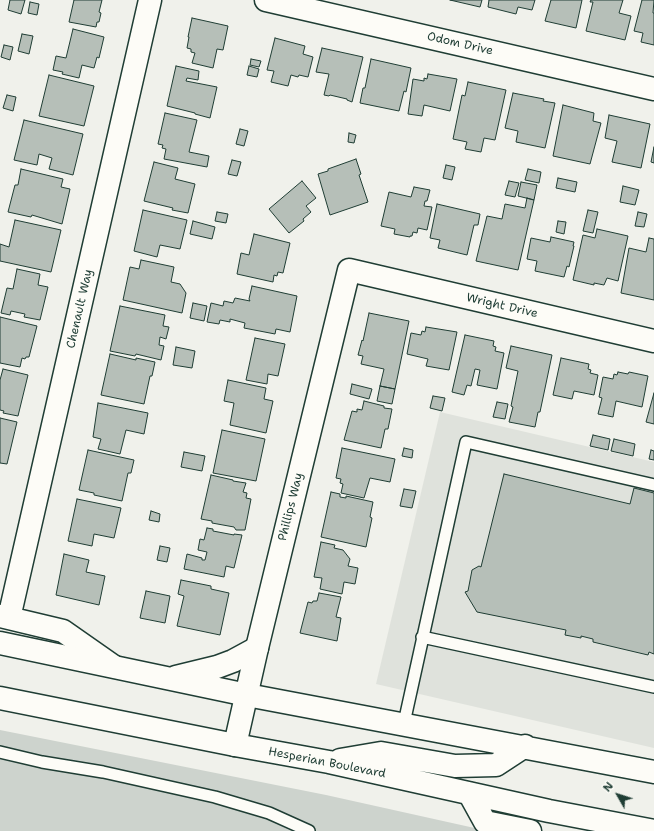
<!DOCTYPE html>
<html>
<head>
<meta charset="utf-8">
<style>
  body { margin:0 }
  #map { position:relative; width:654px; height:831px; overflow:hidden; background:#f0f1eb; font-family:"Shantell Sans",sans-serif }
  canvas { display:block }
  .north { position:absolute; left:598px; top:775px; width:40px; height:40px; -webkit-text-stroke:3px #fdfcf7; paint-order:stroke; rotate:309deg; font-size:11px; font-weight:700; line-height:16px; text-align:center; color:#1f3d34 }
  .north::after { content:''; display:block; margin:auto; width:14px; height:18px; background:#1f3d34; clip-path:polygon(50% 0,100% 100%,50% 72%,0 100%) }
</style>
</head>
<body>
<div id="map">
<canvas width="654" height="831"></canvas>
<div class="north">N</div>
</div>
<script>
const context = document.querySelector('canvas').getContext('2d');
context.lineJoin = 'round';
function fillPath(path, color) { context.fillStyle = color; context.fill(path, 'evenodd'); }
const toPath = rows => new Path2D(rows.map(r => 'M' + r).join(''));
function strokePath(path, color, width, dash) { context.strokeStyle = color; context.lineWidth = width; context.lineCap = dash ? 'butt' : 'round'; context.setLineDash(dash || []); context.stroke(path); }
function drawText(font, color, halo, rows, align = 'center') {
  context.font = font + ' "Shantell Sans",sans-serif'; context.lineWidth = 4; context.setLineDash([]); context.textBaseline = 'middle'; context.strokeStyle = halo; context.fillStyle = color; for (const [text, x, y, turn = 0] of rows) {
    context.save(); context.translate(x, y); context.rotate((+turn || 0) * Math.PI / 180); context.textAlign = isNaN(turn) ? turn : align; if (halo) context.strokeText(text, 0, 0); context.fillText(text, 0, 0); context.restore();
  }
}
fillPath(toPath([
  [440,412,654,462,654,748,376,684]
]), '#dfe2dc');
fillPath(toPath([
  [0,730,326,795,488,831,0,831]
]), '#cdd3cd');
const building = toPath([
  [10,0,25,0,21,14,8,10,10,0],
  [74,0,102,0,99,12,101,13,99,22,97,22,96,27,69,22,74,0],
  [450,0,482,0,480,7,450,0],
  [489,0,535,0,532,10,518,7,516,14,488,7,489,0],
  [551,0,582,0,576,28,545,21,551,0],
  [591,0,623,0,619,13,631,16,625,40,586,31,593,2,590,2,591,0],
  [642,0,654,0,653,13,654,13,654,45,641,42,643,33,634,31,642,0],
  [30,2,39,4,37,15,28,13,30,2],
  [192,18,228,26,223,50,217,49,213,68,192,63,195,53,191,52,191,49,187,48,189,37,188,37,192,18],
  [73,29,104,37,99,58,97,57,94,68,82,65,79,78,62,74,63,72,53,70,56,56,66,58,73,29],
  [22,34,33,36,29,54,18,51,22,34],
  [275,38,305,46,303,54,313,57,308,77,299,75,298,77,291,75,288,86,271,82,274,71,267,70,275,38],
  [4,45,13,47,10,60,1,57,4,45],
  [322,48,363,57,352,102,347,100,347,99,330,95,329,96,324,95,329,74,316,72,322,48],
  [251,59,261,61,259,67,250,65,251,59],
  [371,59,411,68,406,92,404,91,399,111,360,103,363,88,365,88,371,59],
  [176,66,199,71,198,80,187,78,186,81,217,87,210,118,195,114,195,113,167,106,176,66],
  [249,66,259,69,257,77,247,75,249,66],
  [428,74,457,79,450,111,424,105,422,116,408,114,413,79,424,81,424,78,427,79,428,74],
  [49,75,94,86,84,126,39,116,49,75],
  [468,82,506,90,495,140,484,138,481,152,465,149,467,142,453,139,462,95,465,96,468,82],
  [513,93,544,99,543,101,555,103,545,148,516,142,518,131,505,128,513,93],
  [7,95,16,97,13,111,3,108,7,95],
  [563,105,594,113,593,121,601,123,590,164,553,156,563,105],
  [165,113,197,120,189,152,209,156,207,167,164,159,166,149,162,148,163,145,158,144,165,113],
  [609,115,650,124,641,168,612,162,617,141,605,138,609,115],
  [24,120,83,134,73,175,49,169,52,158,39,154,37,165,14,160,24,120],
  [240,129,248,131,244,146,236,144,240,129],
  [349,133,356,135,354,143,348,142,349,133],
  [654,147,654,163,651,162,654,147],
  [356,159,361,174,359,175,368,202,330,215,318,174,328,171,328,169,356,159],
  [232,160,241,162,237,176,228,174,232,160],
  [154,162,178,168,175,179,195,184,188,213,172,210,173,208,144,201,154,162],
  [446,165,455,167,452,180,443,178,446,165],
  [21,169,63,179,61,187,70,189,62,224,32,215,31,217,8,212,15,185,18,185,21,169],
  [528,169,541,172,539,183,525,180,528,169],
  [558,178,577,182,575,192,556,188,558,178],
  [302,181,316,198,306,206,311,212,303,219,304,221,289,233,269,209,302,181],
  [509,181,519,183,515,197,505,195,509,181],
  [521,182,537,185,534,200,518,196,521,182],
  [623,186,639,190,635,205,620,202,623,186],
  [414,187,430,190,427,201,425,201,424,206,432,207,427,230,418,228,417,233,413,232,412,236,410,236,410,237,394,234,395,229,381,226,389,192,411,197,414,187],
  [527,198,534,200,518,270,476,261,487,216,502,219,505,204,525,208,527,198],
  [437,204,480,214,478,225,474,225,467,255,438,248,440,240,430,238,437,204],
  [143,210,187,220,180,249,160,245,157,257,134,251,143,210],
  [588,210,598,212,593,233,583,231,588,210],
  [217,212,228,214,226,223,215,221,217,212],
  [638,212,647,214,644,227,635,226,638,212],
  [15,220,61,230,51,272,0,261,0,244,9,247,15,220],
  [193,221,215,227,212,239,190,234,193,221],
  [558,221,566,222,564,234,556,232,558,221],
  [597,229,628,236,618,281,607,278,604,285,594,283,594,285,573,280,583,235,595,238,597,229],
  [254,234,290,243,283,273,278,272,277,276,274,275,273,282,237,274,241,253,249,255,254,234],
  [551,237,574,242,573,246,574,246,569,267,567,266,564,277,535,271,537,261,527,259,531,238,550,242,551,237],
  [649,238,654,239,654,300,621,293,629,248,646,252,649,238],
  [141,260,174,267,171,282,180,284,186,293,182,313,123,300,130,267,139,269,141,260],
  [17,269,40,274,38,285,48,287,40,320,24,317,25,314,11,311,10,315,1,313,7,288,13,289,17,269],
  [252,286,297,296,290,332,276,329,275,334,244,328,245,323,230,319,230,322,220,320,219,324,207,322,211,303,223,306,224,301,233,303,235,298,250,301,249,299,252,286],
  [193,303,207,306,204,321,190,318,193,303],
  [120,306,165,315,163,326,169,327,166,339,160,337,159,345,164,346,161,360,136,354,135,356,110,351,120,306],
  [369,313,409,321,395,389,380,386,384,369,361,364,363,356,358,355,362,340,363,341,369,313],
  [0,317,37,326,29,357,26,357,25,359,22,358,20,367,0,363,0,317],
  [426,327,457,332,449,370,426,366,428,359,407,354,411,333,421,335,422,331,425,332,426,327],
  [465,335,494,341,493,346,496,347,495,351,504,353,497,389,477,385,480,370,475,369,471,386,467,385,464,395,452,392,465,335],
  [255,338,285,344,278,376,268,374,267,384,246,380,255,338],
  [511,346,552,355,540,412,538,412,535,427,509,422,513,407,511,406,518,371,506,368,511,346],
  [176,347,195,351,192,368,173,365,176,347],
  [110,354,136,360,136,358,155,362,152,376,150,376,144,404,101,395,110,354],
  [561,358,589,364,588,369,591,370,590,373,598,375,594,395,574,391,572,399,553,395,561,358],
  [3,369,28,375,18,416,3,413,4,411,0,410,0,380,3,369],
  [618,372,628,374,629,372,648,376,642,407,616,401,613,417,598,414,602,398,599,397,603,377,613,379,614,374,617,375,618,372],
  [228,380,266,388,264,399,273,401,266,433,230,425,234,403,224,401,228,380],
  [352,384,372,389,369,399,350,394,352,384],
  [380,386,395,389,392,404,377,401,380,386],
  [654,393,654,424,646,422,654,393],
  [433,396,445,398,442,411,430,408,433,396],
  [364,401,384,406,384,408,392,409,388,429,385,429,381,448,344,440,352,411,357,412,357,409,362,410,364,401],
  [497,402,508,404,505,419,493,417,497,402],
  [98,403,148,413,144,434,126,430,120,454,98,449,101,439,93,437,98,403],
  [0,418,17,422,7,464,0,463,0,418],
  [222,430,265,439,256,481,213,473,222,430],
  [593,435,610,439,608,450,590,446,593,435],
  [614,439,635,444,633,456,611,451,614,439],
  [342,448,395,459,390,482,370,478,364,498,341,493,343,484,340,483,341,479,336,478,342,448],
  [404,448,413,450,412,458,402,456,404,448],
  [88,450,134,460,131,473,128,473,122,501,94,495,94,493,79,490,88,450],
  [651,450,654,451,654,460,649,459,651,450],
  [184,452,205,456,202,471,181,467,184,452],
  [504,474,630,504,634,488,654,493,654,654,649,652,648,655,593,642,593,639,581,636,581,638,565,635,566,630,477,612,465,592,468,591,472,570,479,566,481,567,504,474],
  [211,475,233,480,233,481,246,483,243,492,247,493,246,498,251,499,245,530,236,530,234,527,212,523,212,521,201,519,211,475],
  [404,489,416,491,412,508,400,506,404,489],
  [331,492,340,494,340,497,346,498,346,496,373,502,370,517,372,518,366,547,321,537,331,492],
  [77,499,121,508,114,538,94,534,92,546,68,541,77,499],
  [151,511,160,514,159,522,149,520,151,511],
  [207,528,213,529,213,531,234,535,234,534,242,535,234,568,226,566,224,577,184,569,187,554,202,558,202,560,205,560,207,552,198,550,200,539,204,540,207,528],
  [321,542,335,545,334,548,343,550,350,559,348,566,358,568,355,584,344,582,342,594,320,589,322,578,314,577,321,542],
  [160,546,170,548,167,562,157,560,160,546],
  [64,554,89,560,86,572,105,576,99,605,56,595,64,554],
  [181,580,211,586,211,589,229,593,220,635,177,626,184,596,178,594,181,580],
  [146,591,170,596,165,623,140,618,146,591],
  [319,593,341,597,336,617,341,618,337,641,300,633,308,602,312,603,313,601,317,601,319,593]
]);
fillPath(building, '#b6bfb8');
strokePath(building, '#1f3d34', 1);
const service = toPath([
  [422,637,654,687],
  [404,723,466,442,654,485],
  [0,752,42,762,103,772,215,797,269,813,309,831]
]);
const minor = toPath([
  [266,0,654,89],
  [0,616,63,631,113,666],
  [9,618,150,0],
  [235,745,257,648,349,270,654,341]
]);
const primary = toPath([
  [0,643,247,695,654,772],
  [176,677,217,667,233,661,257,648],
  [0,698,235,745,329,762,549,811,654,831],
  [340,760,381,753,455,766,496,765,525,746],
  [469,793,485,822,530,831]
]);
strokePath(service, '#1f3d34', 14);
strokePath(minor, '#1f3d34', 25);
strokePath(primary, '#1f3d34', 25);
strokePath(service, '#fdfcf7', 11);
strokePath(minor, '#fdfcf7', 22);
strokePath(primary, '#fdfcf7', 22);
drawText('12px', '#1f3d34', '#fdfcf7', [
  ["Odom Drive",460,44,13],
  ["Wright Drive",502,306,13],
  ["Chenault Way",80,309,-77],
  ["Phillips Way",291,507,-76],
  ["Hesperian Boulevard",327,763,11]
]);
</script>
</body>
</html>
